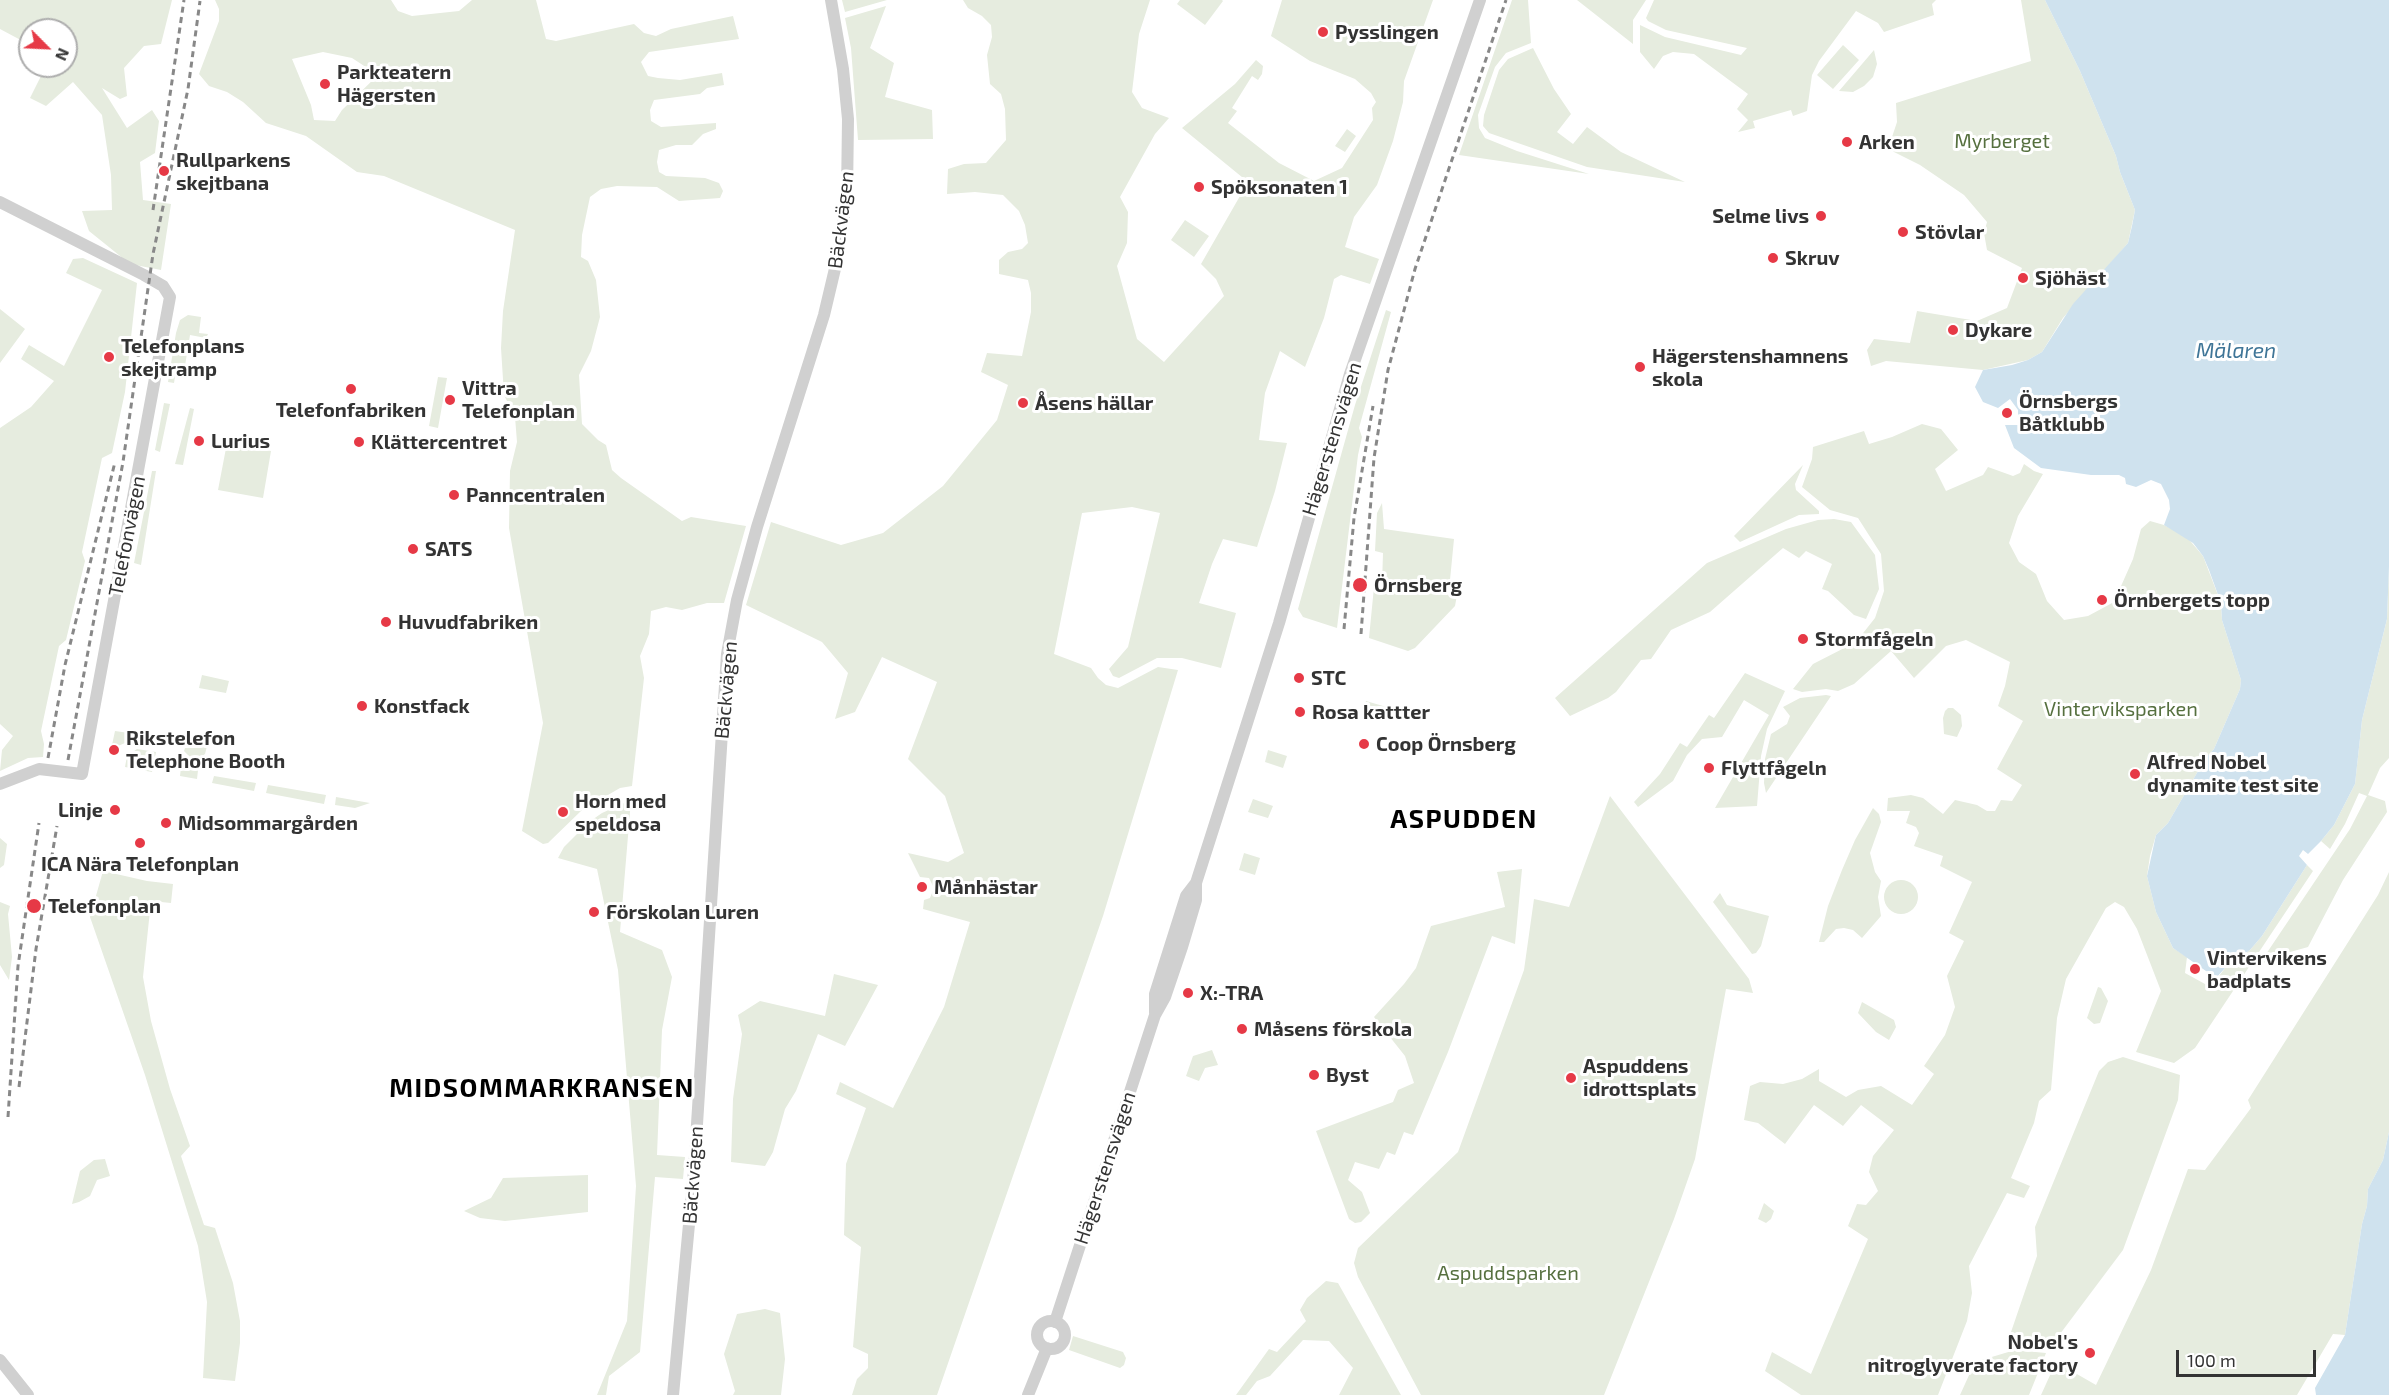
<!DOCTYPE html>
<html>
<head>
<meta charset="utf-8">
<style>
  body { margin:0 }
  #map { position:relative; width:2389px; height:1395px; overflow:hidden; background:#fff; font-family:"Exo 2",sans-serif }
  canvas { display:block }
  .north { position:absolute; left:18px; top:18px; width:60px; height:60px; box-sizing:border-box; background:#fff; border:2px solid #adadad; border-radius:50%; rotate:114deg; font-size:16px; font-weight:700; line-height:24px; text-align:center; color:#333 }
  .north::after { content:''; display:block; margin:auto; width:21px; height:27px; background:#e63946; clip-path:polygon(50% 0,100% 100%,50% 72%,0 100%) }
  .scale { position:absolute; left:2176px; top:1350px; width:140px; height:27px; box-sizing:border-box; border:3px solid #333; border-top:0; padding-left:8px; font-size:18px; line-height:21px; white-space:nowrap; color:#333; -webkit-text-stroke:4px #fff; paint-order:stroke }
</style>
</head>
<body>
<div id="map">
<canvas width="2389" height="1395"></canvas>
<div class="north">N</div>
<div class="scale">100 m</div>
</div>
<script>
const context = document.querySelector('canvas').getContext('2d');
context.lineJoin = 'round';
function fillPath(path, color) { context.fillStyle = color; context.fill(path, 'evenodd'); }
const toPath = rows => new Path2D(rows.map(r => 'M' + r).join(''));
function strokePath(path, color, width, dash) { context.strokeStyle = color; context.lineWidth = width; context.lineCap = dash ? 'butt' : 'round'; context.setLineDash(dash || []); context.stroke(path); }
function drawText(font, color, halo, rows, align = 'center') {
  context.font = font + ' "Exo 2",sans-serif'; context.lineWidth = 6; context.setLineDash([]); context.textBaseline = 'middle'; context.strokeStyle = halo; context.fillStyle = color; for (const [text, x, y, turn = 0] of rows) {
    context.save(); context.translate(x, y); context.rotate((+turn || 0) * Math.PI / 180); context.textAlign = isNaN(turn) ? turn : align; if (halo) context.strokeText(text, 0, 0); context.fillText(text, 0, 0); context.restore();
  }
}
fillPath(toPath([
  [0,0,172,0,161,44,144,46,124,68,127,96,120,99,102,88,127,128,152,110,159,121,155,153,140,162,143,200,171,204,161,270,130,264,89,231,82,211,112,210,111,175,102,115,73,82,46,106,30,98,46,66,66,66,66,30,30,30,30,45,0,29],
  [215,0,391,0,398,11,412,16,459,11,472,0,536,0,546,39,556,41,634,24,644,33,656,36,671,29,733,16,739,39,649,52,641,62,648,76,658,78,680,80,722,73,724,85,707,88,700,94,654,100,650,110,651,121,661,127,716,123,716,129,703,134,692,145,676,145,659,150,657,162,659,172,666,176,705,178,719,183,723,191,720,198,679,201,657,187,617,186,601,189,590,197,582,235,581,257,588,261,596,280,600,317,591,351,579,375,582,424,598,440,606,445,612,470,621,478,682,521,691,517,746,526,724,603,707,603,682,610,666,607,651,611,649,634,640,656,644,678,632,786,620,788,582,810,548,843,543,844,522,831,543,723,509,528,510,471,517,442,515,417,504,395,501,348,503,311,515,230,384,176,357,172,306,136,266,123,243,102,227,92,209,86,199,74,219,21,219,9],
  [323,52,352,58,378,75,342,110,335,121,314,120,311,105,292,59],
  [842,0,887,0,845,12],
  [963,0,1150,0,1139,34,1132,92,1142,108,1169,118,1155,134,1120,197,1128,212,1127,243,1117,266,1137,339,1164,362,1224,296,1216,279,1201,264,1248,182,1182,128,1235,84,1256,60,1263,66,1262,74,1258,80,1252,76,1232,108,1237,111,1228,123,1279,163,1314,181,1342,168,1373,120,1372,108,1376,102,1371,93,1355,79,1310,61,1271,36,1282,0,1433,0,1404,81,1403,102,1393,141,1377,185,1354,217,1345,247,1379,259,1370,284,1341,275,1334,279,1324,318,1305,367,1280,351,1265,393,1259,440,1287,443,1275,491,1257,547,1223,539,1212,564,1199,603,1236,613,1221,668,1182,658,1157,658,1119,678,1113,676,1109,669,1128,647,1160,513,1132,507,1082,513,1054,654,1091,668,1098,678,1106,685,1118,688,1158,667,1178,670,1103,916,937,1395,852,1395,857,1379,868,1368,868,1354,853,1347,861,1247,844,1235,846,1164,866,1108,836,1094,840,1082,893,1108,944,1007,970,922,923,909,924,900,930,898,934,888,929,878,920,877,908,853,948,862,964,853,945,796,908,759,937,682,882,657,855,712,835,719,848,673,822,642,746,605,771,522,841,545,883,533,943,486,997,420,1008,385,981,372,987,353,1022,356,1031,312,1031,293,1028,280,999,274,999,260,1008,252,1022,249,1028,243,1025,225,1019,211,1003,195,975,192,947,194,948,169,964,164,986,163,1006,140,1005,109,1001,94,990,84,987,55,992,37,991,25,982,16,968,8],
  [1180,0,1222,0,1223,1,1205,25,1177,4],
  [1512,0,1528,0,1531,43,1506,53,1495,67,1478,115,1479,128,1485,138,1517,151,1589,174,1459,155],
  [1577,0,1646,0,1633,20,1633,44],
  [1654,0,1936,0,1932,4,1934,15,1884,32,1878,23,1856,11,1819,61,1812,75,1807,111,1793,116,1791,110,1753,121,1755,128,1738,132,1748,120,1737,109,1748,94,1694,54,1673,52,1663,56,1654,69,1640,52,1640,25,1665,37,1741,55,1747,48,1666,30,1648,21,1646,18],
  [2021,0,2045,0,2080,71,2116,156,2120,172,2135,210,2128,243,2063,318,2042,352,2028,360,1983,370,1886,361,1871,366,1867,350,1874,339,1910,343,1917,311,1977,321,2007,308,2022,268,1987,250,1984,233,1987,222,1964,195,1920,165,1888,149,1897,122,1896,103,2031,61],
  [886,6,870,48,894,63,885,97,932,110,933,139,858,140,851,48,845,18],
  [1843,45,1859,60,1833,89,1817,75],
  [1533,48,1554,89,1571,114,1557,132,1573,144,1587,127,1621,152,1685,182,1587,167,1489,133,1483,126,1484,115,1499,70,1508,59],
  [1874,50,1877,64,1873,77,1864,86,1853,92,1839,91],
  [1347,129,1356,136,1345,152,1335,146],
  [1185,220,1209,236,1194,257,1171,240],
  [83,258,137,283,125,392,112,453,102,458,82,552,85,561,66,640,59,646,41,731,44,744,43,757,28,758,0,771,2,750,13,736,0,724,0,428,31,407,54,381,21,359,29,345,64,366,102,290,66,273,73,259],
  [0,309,25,329,0,363],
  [1386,310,1391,312,1359,428,1362,437,1358,455,1337,628,1303,617,1298,609,1355,405],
  [188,315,201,317,199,333,208,334,206,338,190,335,183,378,175,377,174,383,168,382,176,333,180,320],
  [438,377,447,378,438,428,429,426],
  [164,403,170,404,160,452,155,450],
  [190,408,194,409,183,465,175,464],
  [1922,424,1941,429,1958,450,1935,469,1946,491,1983,475,1988,467,2013,476,2020,473,2024,464,2034,471,2043,474,2018,516,2009,543,2019,562,2036,574,2047,601,2064,620,2088,616,2114,602,2133,559,2141,529,2150,521,2164,525,2186,536,2203,556,2221,603,2222,620,2241,680,2240,689,2214,749,2205,759,2168,823,2156,835,2150,856,2147,876,2156,912,2173,948,2187,957,2185,973,2205,984,2212,985,2226,967,2250,950,2262,936,2307,865,2313,871,2195,1048,2174,1063,2136,1052,2161,991,2137,929,2124,907,2115,902,2106,908,2066,979,2057,1018,2051,1090,2039,1101,2034,1123,2011,1178,2030,1186,2024,1198,2007,1193,1969,1266,1972,1293,1967,1321,1938,1395,1801,1395,1765,1371,1772,1352,1811,1374,1868,1239,1848,1226,1857,1204,1866,1205,1878,1191,1869,1172,1873,1156,1894,1130,1861,1105,1843,1126,1814,1105,1785,1144,1758,1123,1744,1120,1750,1086,1760,1082,1783,1084,1802,1079,1819,1069,1819,1081,1846,1097,1858,1090,1881,1086,1912,1105,1934,1074,1924,1066,1945,1035,1955,1007,1947,976,1964,941,1949,933,1972,882,1940,866,1943,856,1914,846,1919,833,1916,827,1906,823,1910,811,1887,811,1888,798,1911,795,1923,798,1943,814,1955,800,1977,805,1987,811,1995,811,2001,800,2012,801,2022,785,1997,769,2023,721,1998,706,2005,686,2010,662,1966,640,1946,646,1914,678,1891,651,1854,684,1838,691,1826,689,1802,692,1793,689,1813,664,1856,642,1875,618,1884,591,1881,554,1858,518,1830,510,1802,487,1812,459,1813,447,1864,431,1869,444,1892,437],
  [227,443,271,451,263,498,218,490],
  [1803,465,1795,484,1796,490,1819,511,1819,514,1799,515,1740,542,1734,536],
  [152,471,156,471,141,565,134,563],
  [1382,503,1384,529,1454,539,1450,580,1457,595,1455,606,1415,648,1408,651,1369,638,1374,587,1382,584,1383,553,1375,551,1377,513],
  [1834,519,1851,522,1875,555,1879,589,1866,619,1854,615,1828,591,1822,589,1832,564,1806,551,1799,558,1783,548,1710,612,1671,630,1651,659,1641,660,1616,692,1608,698,1570,716,1555,698,1707,563,1786,529,1818,520],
  [2389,566,2389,758,2380,768,2368,795,2385,801,2387,812,2343,880,2308,947,2276,956,2258,966,2350,829,2367,796,2359,793,2345,824,2330,849,2321,841,2334,825,2355,784,2362,720,2387,619],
  [1745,673,1785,691,1767,729,1761,756,1757,806,1715,808,1769,715,1744,700,1722,737,1702,739,1687,755,1673,781,1638,807,1634,802,1660,774,1680,743,1687,747,1709,715,1714,718],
  [202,675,229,681,226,693,199,688],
  [1826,695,1831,696,1766,793,1764,783,1765,759,1771,734,1787,724,1790,716,1783,707,1800,698],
  [1366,701,1390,708,1386,719,1363,712],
  [1948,708,1953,708,1961,715,1962,726,1957,737,1944,734,1943,718,1945,711],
  [115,731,129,733,125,743,118,746,112,745],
  [193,735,200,736,205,740,207,746,205,754,198,759,190,757,184,751,185,748,197,748,197,746,185,745,185,739],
  [137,749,156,752,152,772,125,767,127,756],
  [1268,750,1287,756,1283,768,1265,762],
  [182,759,199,762,197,779,180,776],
  [214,776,256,783,254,791,212,783],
  [268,785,326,795,324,804,266,793],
  [1610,796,1749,979,1753,993,1726,989,1695,1159,1674,1219,1604,1395,1421,1395,1358,1277,1354,1263,1358,1248,1458,1152,1524,970,1534,899,1569,907],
  [336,797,370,803,355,808,335,805],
  [1253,799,1273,806,1268,818,1248,812],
  [631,800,620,932,662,950,672,977,662,1030,657,1155,685,1157,683,1179,655,1177,640,1352,609,1376,606,1395,597,1395,627,1321,636,1186,618,970,597,869,558,858,564,847,589,822,602,813],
  [1873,808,1879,814,1881,822,1870,853,1875,872,1881,881,1878,897,1881,916,1862,938,1853,930,1844,928,1836,929,1824,942,1819,942,1828,906,1842,870,1855,840],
  [0,838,7,844,4,865,0,868],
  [1244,853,1260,858,1255,875,1239,870],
  [1522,869,1515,944,1492,936,1448,1052,1413,1135,1404,1132,1395,1155,1387,1152,1379,1169,1355,1162,1348,1180,1362,1192,1370,1213,1361,1222,1355,1223,1349,1219,1316,1131,1393,1102,1398,1090,1414,1083,1405,1056,1374,1017,1404,984,1416,968,1431,926,1505,907,1497,872],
  [103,871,147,881,173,884,171,903,151,901,143,977,151,1021,170,1089,190,1146,181,1156,204,1225,215,1228,233,1283,240,1321,240,1343,235,1381,203,1378,207,1302,198,1246,145,1075,90,917],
  [2389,872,2389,1132,2383,1160,2368,1189,2367,1206,2362,1224,2345,1335,2333,1334,2297,1395,2041,1395,2056,1362,2096,1385,2151,1270,2188,1169,2205,1170,2251,1108,2248,1100,2378,895],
  '1884 897a17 17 0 1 1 34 0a17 17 0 1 1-34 0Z',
  [1720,893,1727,905,1769,916,1761,946,1756,953,1752,954,1713,902],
  [0,902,10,906,8,914,12,957,9,980,0,965],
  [834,974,878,985,845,1046,818,1034,796,1091,785,1109,773,1152,765,1166,731,1162,733,1099,742,1034,738,1015,760,1001,825,1016],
  [2098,987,2101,988,2108,1001,2100,1023,2094,1024,2087,1018],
  [1862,1002,1894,1020,1896,1027,1889,1040,1876,1032,1858,1013],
  [1212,1050,1218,1065,1205,1068,1199,1081,1186,1076,1193,1056],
  [2123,1057,2180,1075,2178,1100,2123,1250,2048,1350,2011,1332,2037,1256,2035,1227,2099,1071,2108,1062],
  [105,1159,110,1176,97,1180,90,1196,79,1202,72,1204,80,1171,94,1160],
  [588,1175,588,1212,505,1221,480,1218,464,1211,491,1198,503,1178],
  [1764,1203,1774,1211,1771,1219,1766,1223,1758,1219],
  [1326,1281,1338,1283,1401,1395,1339,1395,1353,1368,1329,1341,1303,1340,1270,1376,1257,1381,1246,1395,1236,1395,1269,1349,1277,1352,1306,1321,1300,1310,1307,1298],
  [765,1309,780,1313,785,1359,781,1395,733,1395,735,1391,724,1354,737,1314],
  [1073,1336,1123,1352,1126,1358,1124,1365,1120,1368,1069,1350],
  [2015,1350,2046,1353,2029,1395,1960,1395,1975,1362]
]), '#e6ecdf');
fillPath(toPath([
  [2045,0,2389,0,2389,566,2387,619,2362,720,2355,784,2334,825,2321,841,2308,854,2303,850,2299,856,2307,865,2262,936,2250,950,2226,967,2216,978,2173,948,2156,912,2147,876,2156,835,2168,823,2205,759,2214,749,2240,689,2241,680,2222,620,2221,603,2209,570,2203,556,2193,543,2164,525,2170,509,2169,500,2161,484,2151,480,2136,487,2126,484,2125,478,2119,475,2091,475,2041,468,2014,448,2005,425,2018,425,2018,410,2010,399,1998,408,1983,402,1975,387,1983,370,2012,365,2028,360,2042,352,2073,304,2128,243,2132,226,2135,210,2120,172,2116,156,2080,71],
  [2389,1132,2389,1395,2316,1395,2315,1388,2345,1335,2362,1224,2367,1206,2368,1189,2383,1160]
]), '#cfe2ee');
strokePath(toPath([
  [0,202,144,275,163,286,170,297,82,774,39,769,0,784],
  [1155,1013,1155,994,1186,896,1196,883],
  '1037 1335a14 14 0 1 1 28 0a14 14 0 1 1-28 0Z',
  [1055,1322,1155,1015,1165,997,1182,947,1196,900,1196,883,1279,623,1350,374,1480,0],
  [0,1360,28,1395],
  [673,1395,694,1171,727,654,737,600,757,527,824,315,838,256,847,195,848,119,843,69,831,0],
  [1028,1395,1047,1348]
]), '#d0d0d0', 12);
strokePath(toPath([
  [153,210,184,0],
  [1344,629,1354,518,1373,406],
  [1361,634,1374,458,1388,370,1415,269,1506,0],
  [48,758,65,665,115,462],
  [68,760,123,462,153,254,188,89,200,1],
  [19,1087,36,949,57,826],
  [8,1117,18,966,39,823]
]), '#888', 3, [6, 4.5]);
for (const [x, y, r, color] of [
  [1323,32,6,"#e63946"],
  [325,84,6,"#e63946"],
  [1847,142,6,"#e63946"],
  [164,171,6,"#e63946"],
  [1199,187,6,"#e63946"],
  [1821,216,6,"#e63946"],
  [1903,232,6,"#e63946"],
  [1773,258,6,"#e63946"],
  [2023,278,6,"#e63946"],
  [1953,330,6,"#e63946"],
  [109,357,6,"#e63946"],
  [1640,367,6,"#e63946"],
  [351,389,6,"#e63946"],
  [450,400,6,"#e63946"],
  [1023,403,6,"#e63946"],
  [2007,413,6,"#e63946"],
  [199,441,6,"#e63946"],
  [359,442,6,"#e63946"],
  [454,495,6,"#e63946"],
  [413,549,6,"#e63946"],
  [1360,585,8,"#e63946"],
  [2102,600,6,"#e63946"],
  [386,622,6,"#e63946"],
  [1803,639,6,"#e63946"],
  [1299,678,6,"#e63946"],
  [362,706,6,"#e63946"],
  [1300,712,6,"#e63946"],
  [1364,744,6,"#e63946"],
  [114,750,6,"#e63946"],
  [1709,768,6,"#e63946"],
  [2135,774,6,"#e63946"],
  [115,810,6,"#e63946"],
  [563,812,6,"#e63946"],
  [166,823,6,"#e63946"],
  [140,843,6,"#e63946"],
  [922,887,6,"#e63946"],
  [34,906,8,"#e63946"],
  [594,912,6,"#e63946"],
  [2195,969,6,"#e63946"],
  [1188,993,6,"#e63946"],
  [1242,1029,6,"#e63946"],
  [1314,1075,6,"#e63946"],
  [1571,1078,6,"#e63946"],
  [2090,1353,6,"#e63946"]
]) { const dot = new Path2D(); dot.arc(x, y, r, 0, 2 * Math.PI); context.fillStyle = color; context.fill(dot); strokePath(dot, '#fff', 2); }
drawText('bold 20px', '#333', '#fff', [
  ["Pysslingen",1335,32],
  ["Parkteatern",337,72],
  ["Hägersten",337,95],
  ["Arken",1859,142],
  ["Rullparkens",176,160],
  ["skejtbana",176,183],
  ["Spöksonaten 1",1211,187],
  ["Selme livs",1809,216,"right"],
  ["Stövlar",1915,232],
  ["Skruv",1785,258],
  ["Sjöhäst",2035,278],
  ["Dykare",1965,330],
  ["Telefonplans",121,346],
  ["skejtramp",121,369],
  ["Hägerstenshamnens",1652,356],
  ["skola",1652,379],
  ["Vittra",462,388],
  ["Telefonplan",462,411],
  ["Örnsbergs",2019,401],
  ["Båtklubb",2019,424],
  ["Åsens hällar",1035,403],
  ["Telefonfabriken",351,410,"center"],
  ["Lurius",211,441],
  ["Klättercentret",371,442],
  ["Panncentralen",466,495],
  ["SATS",425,549],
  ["Örnsberg",1374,585],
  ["Örnbergets topp",2114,600],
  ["Huvudfabriken",398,622],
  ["Stormfågeln",1815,639],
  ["STC",1311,678],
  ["Konstfack",374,706],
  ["Rosa kattter",1312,712],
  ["Rikstelefon",126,738],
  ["Telephone Booth",126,761],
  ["Coop Örnsberg",1376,744],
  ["Alfred Nobel",2147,762],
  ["dynamite test site",2147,785],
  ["Flyttfågeln",1721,768],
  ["Horn med",575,801],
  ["speldosa",575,824],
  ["Linje",103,810,"right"],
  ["Midsommargården",178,823],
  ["ICA Nära Telefonplan",140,864,"center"],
  ["Månhästar",934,887],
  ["Telefonplan",48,906],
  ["Förskolan Luren",606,912],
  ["Vintervikens",2207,958],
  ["badplats",2207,981],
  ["X:-TRA",1200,993],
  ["Måsens förskola",1254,1029],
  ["Aspuddens",1583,1066],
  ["idrottsplats",1583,1089],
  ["Byst",1326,1075],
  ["Nobel's",2078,1342,"right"],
  ["nitroglyverate factory",2078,1365,"right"]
], 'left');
drawText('20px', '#56703f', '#fff', [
  ["Myrberget",2002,141],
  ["Vinterviksparken",2121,709],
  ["Aspuddsparken",1508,1273]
]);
drawText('20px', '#333', '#fff', [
  ["Bäckvägen",841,220,-83],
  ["Hägerstensvägen",1332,439,-73],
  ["Telefonvägen",127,536,-79],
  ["Bäckvägen",726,690,-85],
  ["Hägerstensvägen",1105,1168,-72],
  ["Bäckvägen",693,1175,-86]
]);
drawText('italic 21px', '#3f7597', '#fff', [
  ["Mälaren",2236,351]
]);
context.letterSpacing = '1.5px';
drawText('bold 26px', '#000', '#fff', [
  ["ASPUDDEN",1464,819],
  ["MIDSOMMARKRANSEN",542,1088]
]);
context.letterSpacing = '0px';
</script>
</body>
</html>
